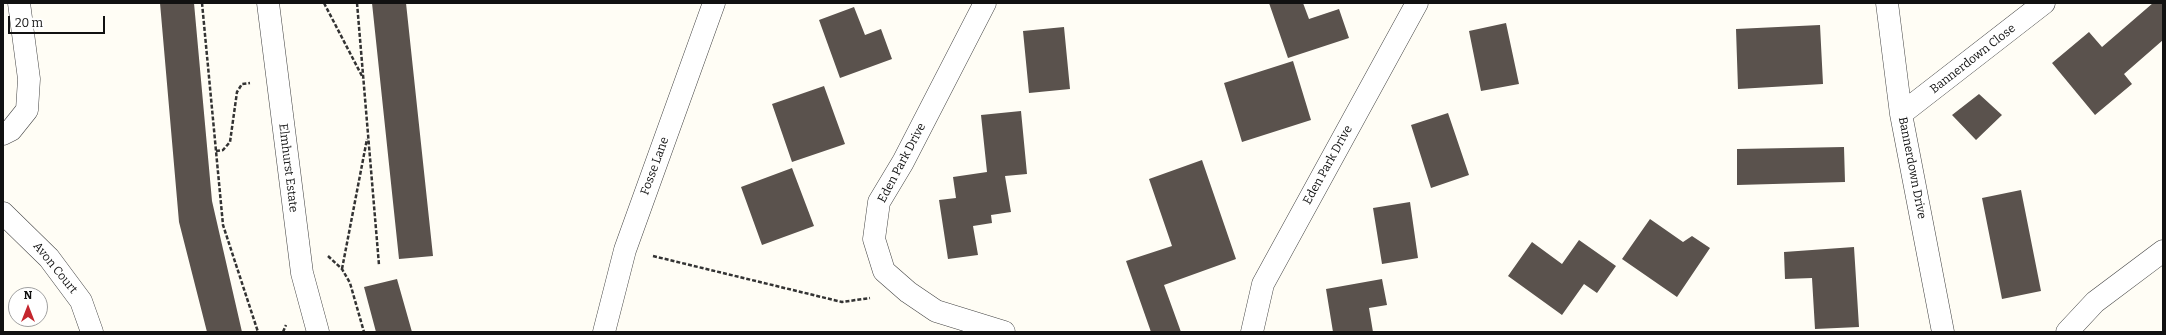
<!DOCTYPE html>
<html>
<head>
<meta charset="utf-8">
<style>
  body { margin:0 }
  #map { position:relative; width:2166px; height:335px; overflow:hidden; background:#fffdf5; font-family:Bitter,serif }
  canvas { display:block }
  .frame { position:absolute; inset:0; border:4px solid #111; pointer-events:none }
  .north { position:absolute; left:8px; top:287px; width:40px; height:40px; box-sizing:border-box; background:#fff; border:1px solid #a0a0a0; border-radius:50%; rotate:0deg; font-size:11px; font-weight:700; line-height:16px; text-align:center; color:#111 }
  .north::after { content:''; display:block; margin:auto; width:14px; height:18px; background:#c4262e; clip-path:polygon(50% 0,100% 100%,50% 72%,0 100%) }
  .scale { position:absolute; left:8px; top:16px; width:97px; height:18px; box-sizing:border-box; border:2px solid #111; border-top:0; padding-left:5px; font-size:12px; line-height:14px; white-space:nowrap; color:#111; -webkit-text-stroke:3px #fff; paint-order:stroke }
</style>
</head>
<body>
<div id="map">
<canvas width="2166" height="335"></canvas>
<div class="frame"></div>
<div class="north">N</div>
<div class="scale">20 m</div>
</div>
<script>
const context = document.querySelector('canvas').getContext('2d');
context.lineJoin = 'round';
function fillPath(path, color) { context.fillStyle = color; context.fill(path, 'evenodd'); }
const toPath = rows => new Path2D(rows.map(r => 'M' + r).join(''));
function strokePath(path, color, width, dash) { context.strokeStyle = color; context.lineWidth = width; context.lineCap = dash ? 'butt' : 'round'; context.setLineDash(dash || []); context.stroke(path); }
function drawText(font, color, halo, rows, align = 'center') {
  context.font = font + ' Bitter,serif'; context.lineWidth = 4; context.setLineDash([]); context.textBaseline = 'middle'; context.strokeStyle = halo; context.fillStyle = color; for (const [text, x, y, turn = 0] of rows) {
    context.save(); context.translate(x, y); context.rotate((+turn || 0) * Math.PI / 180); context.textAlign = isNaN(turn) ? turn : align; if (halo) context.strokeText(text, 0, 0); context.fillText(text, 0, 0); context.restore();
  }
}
fillPath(toPath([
  [160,3,194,3,212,201,242,332,207,332,179,222],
  [372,3,406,3,433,256,399,259],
  [1269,3,1303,3,1309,19,1339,9,1349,38,1288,58],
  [2153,3,2163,3,2163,40,2124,74,2132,84,2095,115,2052,63,2089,32,2102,47],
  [854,7,865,35,881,29,892,59,840,78,819,20],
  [1506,23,1519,84,1481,91,1469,31],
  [1820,25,1823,84,1738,89,1736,29],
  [1064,27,1070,89,1029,93,1023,31],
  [1293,61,1311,120,1242,142,1224,83],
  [824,86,845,144,792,162,772,104],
  [1979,94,2002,115,1976,140,1952,115],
  [1021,111,1027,174,1005,176,1011,212,991,215,992,223,973,226,978,255,948,259,939,200,956,198,953,177,987,172,981,115],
  [1448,113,1469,175,1431,188,1411,125],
  [1844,147,1845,182,1737,185,1737,149],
  [1202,160,1236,259,1164,285,1181,332,1151,332,1126,261,1172,246,1149,179],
  [792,168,814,226,762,245,741,187],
  [2021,190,2041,291,2002,299,1982,198],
  [1410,202,1418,258,1382,264,1373,208],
  [1650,219,1683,242,1692,236,1710,248,1677,297,1622,259],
  [1579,240,1616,266,1597,293,1584,284,1562,315,1508,276,1532,242,1562,264],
  [1854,247,1859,327,1815,329,1812,278,1785,279,1784,252],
  [397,279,412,332,376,332,364,287],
  [1382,279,1387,305,1369,308,1373,332,1333,332,1326,289]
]), '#5a524d');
const minor = toPath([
  [268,3,302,273,318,332],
  [985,3,903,162,879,202,874,239,884,271,908,292,936,311,1004,332],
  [1887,3,1901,114,1943,332],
  [1901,114,2044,3],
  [3,134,11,130,27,110,29,79,19,3],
  [3,213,49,258,81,301,92,332],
  [604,332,625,250,714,3],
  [1252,332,1263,284,1417,3],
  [2067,332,2095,302,2163,251]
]);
strokePath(minor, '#444', 23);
strokePath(toPath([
  [202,3,223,225,258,332],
  [324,3,363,78],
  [357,3,379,265],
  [216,151,223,150,230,142,237,92,242,84,250,83],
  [328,256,342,269,350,283,364,332],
  [653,256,842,302,870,298],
  [342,269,367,139],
  [283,332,286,325]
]), '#333', 2.5, [4, 2]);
strokePath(minor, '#fff', 22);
drawText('12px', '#111', '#fff', [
  ["Bannerdown Close",1973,59,-38],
  ["Eden Park Drive",902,163,-62],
  ["Eden Park Drive",1328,165,-61],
  ["Fosse Lane",655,166,-70],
  ["Elmhurst Estate",288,168,83],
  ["Bannerdown Drive",1912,168,79],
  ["Avon Court",55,268,51]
]);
</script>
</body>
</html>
